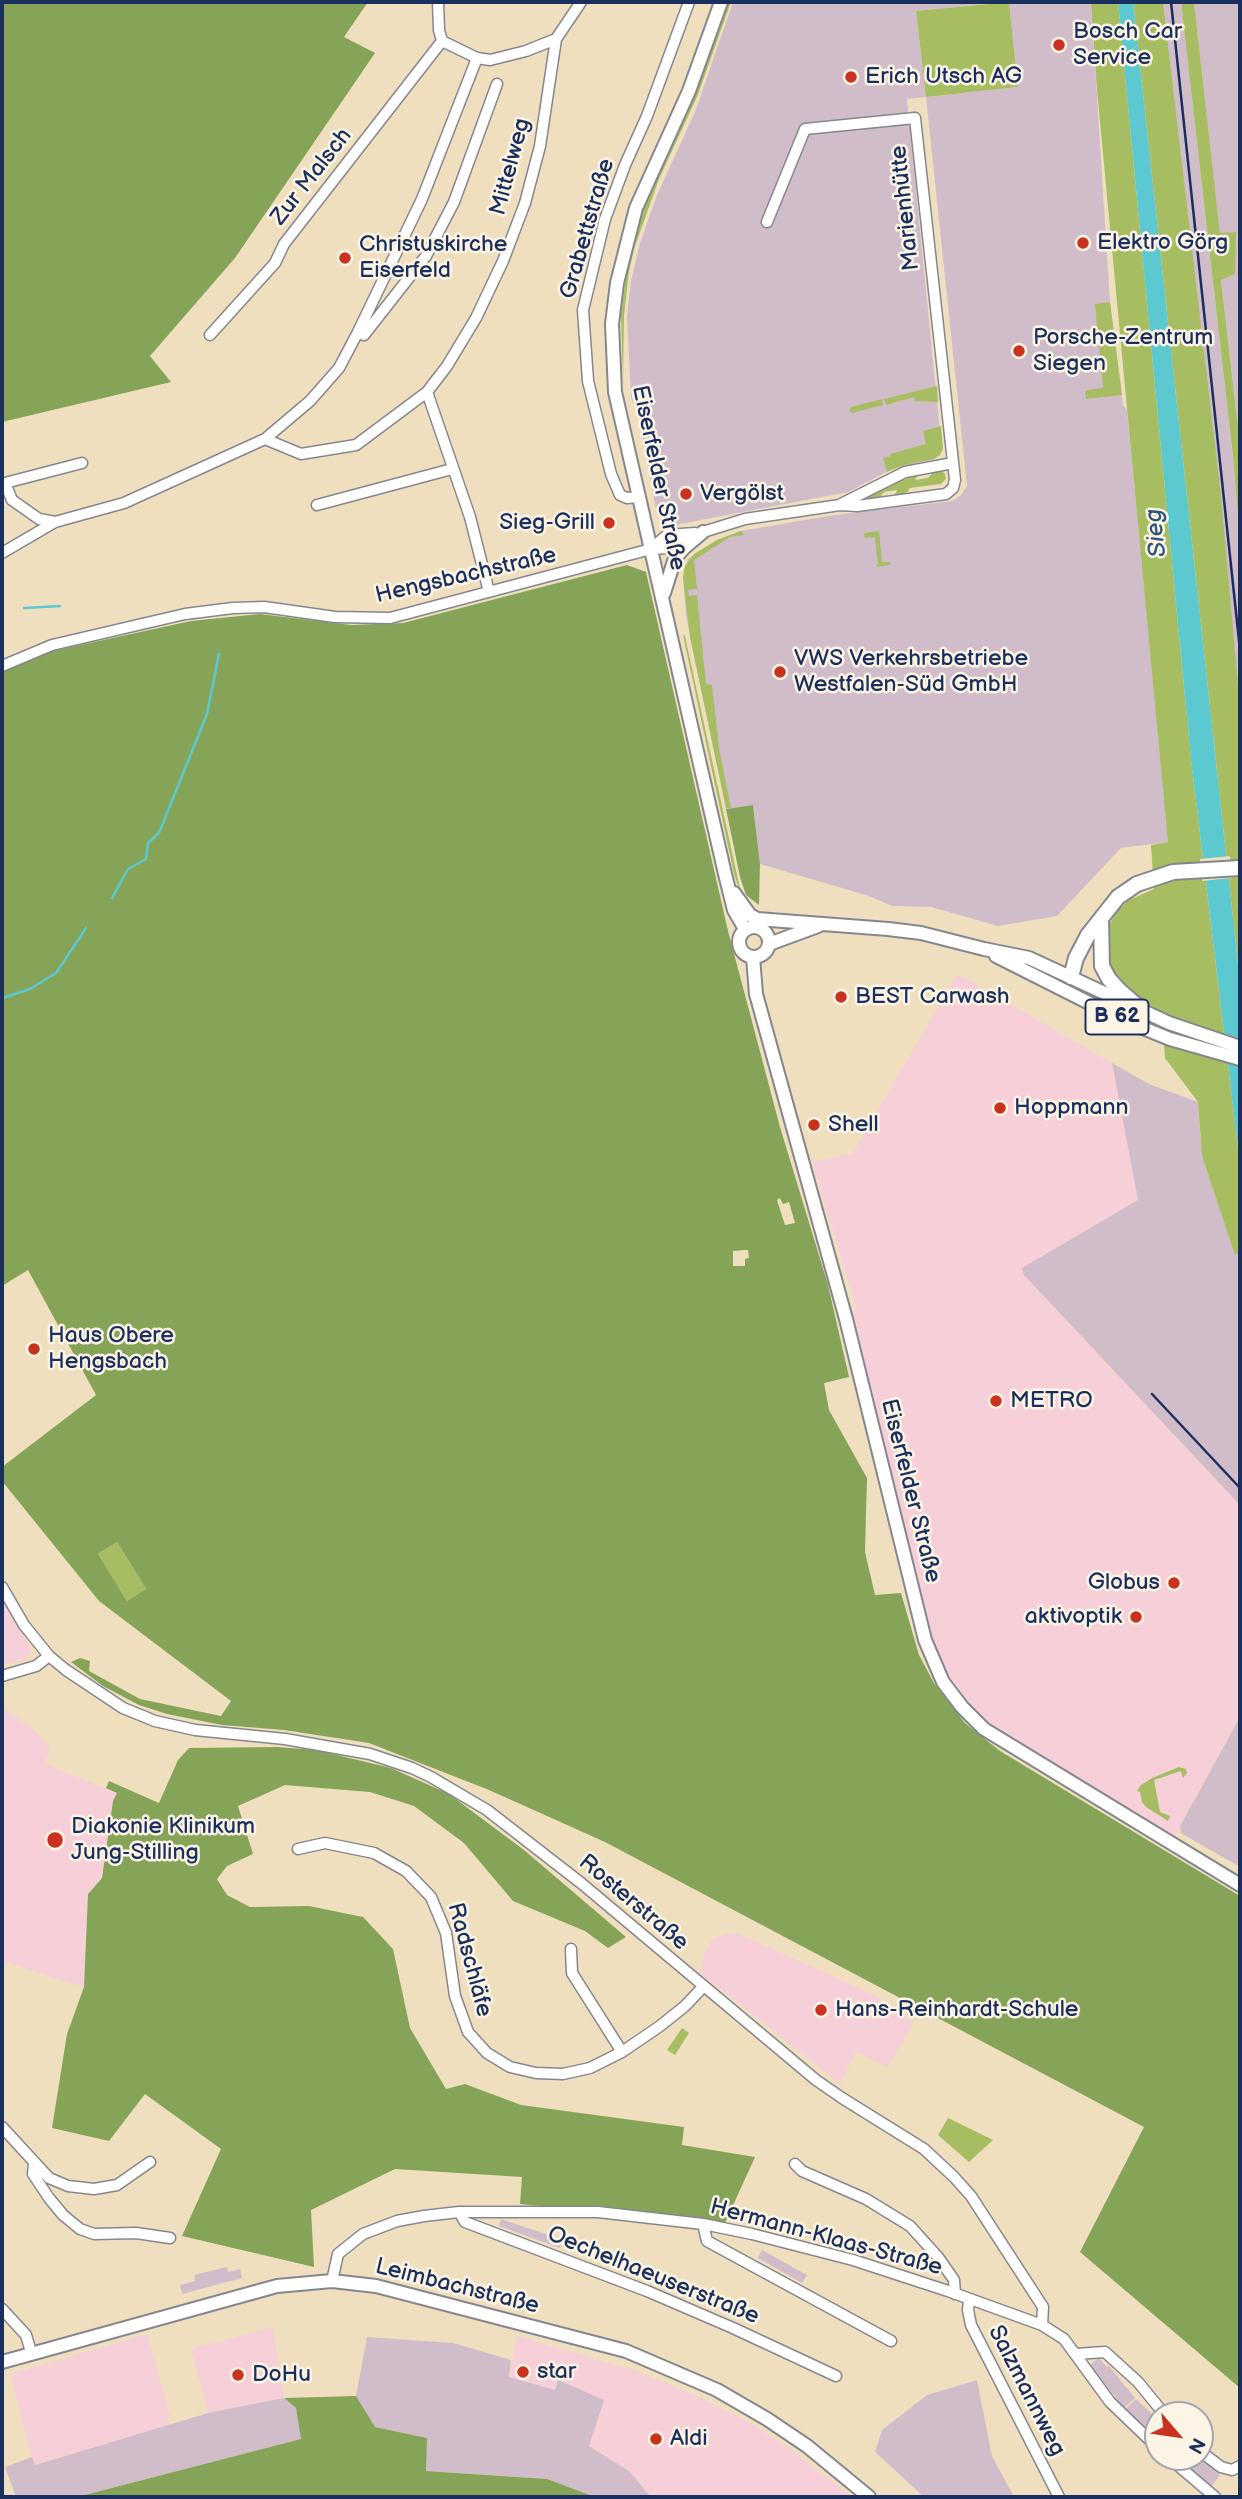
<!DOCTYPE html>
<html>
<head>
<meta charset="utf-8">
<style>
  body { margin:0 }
  #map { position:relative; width:1242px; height:2499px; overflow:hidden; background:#f0dfbf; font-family:"Balsamiq Sans",sans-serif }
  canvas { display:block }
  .frame { position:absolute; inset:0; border:4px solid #1b2f5e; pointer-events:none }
  .north { position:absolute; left:1144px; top:2401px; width:70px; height:70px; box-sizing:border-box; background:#fcf5e5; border:2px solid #a2a6af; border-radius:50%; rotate:119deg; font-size:19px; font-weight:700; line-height:28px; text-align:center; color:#1b2f5e }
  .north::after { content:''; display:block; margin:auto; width:24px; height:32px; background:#c8321e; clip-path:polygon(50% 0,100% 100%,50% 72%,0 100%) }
</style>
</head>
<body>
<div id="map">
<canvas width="1242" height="2499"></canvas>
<div class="frame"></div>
<div class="north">N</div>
</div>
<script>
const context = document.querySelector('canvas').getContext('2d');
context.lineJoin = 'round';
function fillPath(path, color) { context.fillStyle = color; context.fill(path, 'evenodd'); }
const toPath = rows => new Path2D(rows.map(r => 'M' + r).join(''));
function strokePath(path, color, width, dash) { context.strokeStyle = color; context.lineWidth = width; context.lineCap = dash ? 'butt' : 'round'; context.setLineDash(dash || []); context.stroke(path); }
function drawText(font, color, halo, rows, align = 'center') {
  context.font = font + ' "Balsamiq Sans",sans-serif'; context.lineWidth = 5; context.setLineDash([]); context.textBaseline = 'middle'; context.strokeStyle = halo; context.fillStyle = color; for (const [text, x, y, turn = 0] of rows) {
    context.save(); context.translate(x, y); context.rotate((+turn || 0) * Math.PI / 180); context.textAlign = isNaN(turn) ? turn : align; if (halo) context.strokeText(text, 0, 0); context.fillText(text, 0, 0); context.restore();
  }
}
fillPath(toPath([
  [956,976,967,979,1112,1063,1138,1200,1024,1275,1240,1505,1240,1717,1193,1800,1172,1843,962,1707,925,1640,848,1313,857,1309,812,1162,853,1153],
  [2,1600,31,1649,26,1660,2,1665],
  [2,1707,33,1729,50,1748,45,1764,117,1793,113,1801,102,1878,88,1894,84,1987,2,1961],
  [737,1933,870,1993,914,2022,888,2067,856,2052,840,2084,700,1973,704,1955,712,1939,727,1934],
  [273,2327,284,2398,208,2413,191,2349],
  [147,2334,170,2415,166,2426,34,2465,10,2374],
  [517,2336,637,2371,697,2396,747,2421,791,2449,852,2497,651,2497,629,2471,589,2446,558,2381,555,2390,509,2377]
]), '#f6cfd8');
fillPath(toPath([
  [733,2,1007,2,916,11,926,97,1018,87,1009,2,1091,2,1110,302,1123,405,1127,410,1169,842,1121,848,1057,916,998,926,931,907,892,906,869,896,760,864,753,805,726,809,686,616,683,577,688,559,717,540,741,531,834,515,952,501,961,495,967,486,926,97,907,99,942,452,934,459,892,469,848,492,675,525,657,515,638,412,631,398,627,315,631,281,640,243,657,195,695,112],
  [1163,2,1181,2,1233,458,1240,541,1240,708],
  [1194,2,1240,2,1240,444,1221,279,1235,232,1220,234],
  [1112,1063,1149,1084,1198,1102,1202,1156,1235,1254,1240,1251,1240,1505,1024,1275,1022,1268,1138,1200],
  [1240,1717,1240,1867,1181,1833,1180,1826],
  [501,2219,563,2240,560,2248,499,2226],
  [792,2223,822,2235,819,2241,789,2230],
  [762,2250,807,2275,802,2283,758,2258],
  [227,2267,228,2272,240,2269,242,2278,182,2294,180,2285,195,2281,194,2275],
  [367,2337,453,2343,511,2360,509,2377,555,2390,558,2380,604,2400,589,2446,629,2471,651,2497,595,2497,547,2479,425,2471,427,2438,375,2427,361,2406,356,2396],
  [1099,2358,1107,2367,1109,2366,1135,2398,1124,2408,1090,2365],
  [977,2380,992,2456,1014,2497,924,2497,875,2452,882,2430,927,2395],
  [284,2398,296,2408,302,2439,77,2497,16,2497,5,2467,32,2457,35,2465,208,2413],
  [1136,2399,1158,2420,1158,2442,1124,2410],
  [1178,2457,1199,2457,1220,2475,1211,2487,1176,2458]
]), '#d1bdca');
fillPath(toPath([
  [728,2,731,2,697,97,659,179,634,249,629,271,624,316,623,383,621,315,627,269,632,245,650,190,695,92],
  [1009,2,1018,87,926,97,916,11],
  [1091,2,1118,2,1191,759,1240,1164,1240,1251,1235,1255,1202,1156,1198,1102,1165,1058,1162,1012,1130,994,1111,972,1105,951,1106,931,1116,912,1129,900,1154,889,1151,845,1168,842,1097,90],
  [1133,2,1163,2,1221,496,1240,708,1240,982],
  [1181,2,1194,2,1220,233,1236,232,1235,274,1221,280,1240,444,1240,541,1233,457],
  [1110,302,1122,395,1086,399,1085,392,1088,390,1103,388,1095,304],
  [937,386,938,402,915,401,914,397,886,405,884,399],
  [882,399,883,405,852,413,849,411,851,407],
  [941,426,943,448,940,455,934,459,904,465,887,472,883,458,891,456,890,454,926,444,923,431],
  [935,470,942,471,945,474,946,479,941,484,910,488,904,496,893,498,897,490,884,492,878,500,856,503,855,500,884,485,888,487,910,477,913,473,920,472,915,480,928,478],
  [741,531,744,535,730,537,694,560,697,589,688,590,689,596,697,595,706,684,712,685,719,748,731,808,726,808,690,637,683,577,685,566,694,554,717,540],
  [879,531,882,562,890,562,890,565,875,567,878,564,875,537,865,538,864,533],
  [683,635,685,636,742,898,734,874],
  [117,1542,146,1589,127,1601,98,1554],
  [1179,1767,1186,1769,1187,1773,1183,1778,1181,1771,1154,1780,1160,1812,1170,1816,1168,1821,1146,1807,1142,1802,1140,1792,1137,1791,1141,1785,1152,1778],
  [682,2028,689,2033,675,2055,667,2050],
  [948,2118,993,2140,969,2162,938,2135]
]), '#a7bd62');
fillPath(toPath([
  [2,2,368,2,344,37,375,53,235,258,150,356,171,382,2,422],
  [627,565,646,572,728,931,780,1127,828,1285,849,1377,824,1383,829,1410,867,1478,865,1552,875,1595,901,1593,919,1655,934,1683,965,1723,1000,1751,1240,1896,1240,2388,1080,2252,1144,2127,605,1842,489,1790,369,1743,284,1730,222,1725,167,1714,139,1705,103,1686,71,1662,80,1658,90,1661,89,1671,140,1699,221,1716,231,1701,99,1601,2,1481,2,1467,96,1395,28,1270,2,1286,2,671,48,652,191,621,260,614,351,625,403,623],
  [780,1198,783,1204,789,1202,795,1223,785,1225,777,1200],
  [745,1250,748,1250,749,1258,745,1259,745,1266,733,1266,733,1251],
  [117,1542,146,1589,127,1601,98,1554],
  [753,805,760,864,759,905,746,895,740,877,726,809],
  [277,1747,316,1750,391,1768,449,1794,524,1850,626,1937,608,1948,585,1931,513,1901,464,1843,414,1806,370,1792,285,1785,238,1806,253,1854,227,1866,217,1879,227,1895,250,1907,309,1906,363,1917,393,1949,410,2028,446,2089,465,2084,521,2105,684,2127,682,2145,755,2157,725,2223,520,2204,522,2177,395,2169,311,2210,314,2267,182,2236,221,2149,145,2094,109,2141,52,2128,67,2034,84,1987,88,1894,102,1878,113,1801,117,1793,106,1788,109,1781,159,1803,178,1760,189,1748],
  [356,2396,375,2427,427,2438,426,2471,547,2479,595,2497,77,2497,301,2439,296,2408,284,2398]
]), '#85a458');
fillPath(toPath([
  [1118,2,1133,2,1240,982,1240,1164,1191,759]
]), '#5bc9cf');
fillPath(toPath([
  [1230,856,1232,878,1202,881,1200,859]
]), '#f0dfbf');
strokePath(toPath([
  [24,608,60,606],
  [112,898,128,869,146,859,148,843,159,833,207,714,219,654],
  [2,998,30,989,56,973,86,928]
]), '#5bc9cf', 2.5);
const minor = toPath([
  [438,2,439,30,442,41,477,58,490,60,526,51,556,39,581,2],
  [358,332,364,335,426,256,454,202,497,84],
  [210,335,275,263,284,244,442,41],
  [427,392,470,517,489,592],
  [265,439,301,454,356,445,427,392,447,366,476,318,503,261,525,203,540,146,556,39],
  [640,497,627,498,620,495,611,474,588,381,583,310,605,219,625,165,647,116,689,2],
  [841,504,905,472,953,463],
  [317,505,452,469],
  [55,522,39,519,12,500,5,483,82,463],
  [652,548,667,535,695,533],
  [2,553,55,522,124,503,265,439,310,401,339,368,358,332,422,199,477,58],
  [2,666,52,645,185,614,233,608,264,607,335,617,390,618,651,549,670,548,703,532,745,519,840,505,857,506,946,494,953,488,955,480,915,118,805,129,767,222],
  [2,1587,24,1625,49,1656,66,1670,123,1708,155,1721,195,1730,285,1739,370,1754,412,1768,431,1777,487,1810,581,1883,816,2080,842,2098,924,2149,954,2177,971,2196,1043,2307,1042,2325],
  [2,1676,36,1666,49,1656],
  [298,1849,325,1843,374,1853,406,1871,431,1897,446,1933,455,1996,468,2032,487,2053,510,2067,536,2073,563,2074,590,2068,622,2052,660,2026,685,2006,703,1987],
  [571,1949,572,1973,622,2052],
  [2,2127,49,2178,68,2186,94,2189,117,2185,150,2162],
  [34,2164,33,2174,49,2198,63,2215,80,2229,94,2234,136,2233,170,2238],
  [795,2164,802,2171,866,2199,910,2226,938,2257,954,2280,955,2294],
  [459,2212,465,2222,647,2291,733,2328,836,2376],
  [703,2224,707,2241,891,2341],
  [332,2281,338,2254,363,2234,397,2221,424,2216,459,2212,598,2212,703,2224,752,2234,853,2260,948,2291,1042,2325,1064,2339,1110,2402,1158,2448],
  [969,2300,968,2310,971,2325,1059,2497],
  [2,2309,26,2335,31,2352],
  [1076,2354,1105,2352,1138,2382,1165,2415],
  [1200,2451,1221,2467,1232,2470,1240,2466],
  [1168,2457,1215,2497]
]);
const major = toPath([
  [721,2,689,91,636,208,617,283,612,324,615,392,725,874,734,910,745,929],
  [664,593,675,558,684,548,703,532],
  [734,893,750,915,757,919,888,929,921,933,984,949,1029,958,1169,1023,1240,1047],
  '739 942a15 15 0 1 1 30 0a15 15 0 1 1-30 0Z',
  [769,944,818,926],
  [996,956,1121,1019,1170,1039,1240,1059],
  [753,957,756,994,846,1319,925,1640,943,1682,962,1707,984,1729,1240,1885],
  [2,2362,277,2286,332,2281,376,2286,626,2351,717,2390,767,2419,807,2446,869,2497]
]);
const highway = toPath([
  [1101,919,1102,966,1109,979,1119,990,1142,1010],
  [1071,977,1076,958,1088,935,1118,897,1137,884,1173,872,1240,868]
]);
strokePath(minor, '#86878e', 13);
strokePath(major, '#86878e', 16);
strokePath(highway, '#86878e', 18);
strokePath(minor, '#fff', 10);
strokePath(major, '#fff', 12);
strokePath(highway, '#fff', 14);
strokePath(toPath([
  [1171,2,1240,650],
  [1152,1394,1240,1488]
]), '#1b2f5e', 2.5);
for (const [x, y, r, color] of [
  [1059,45,7,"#c8321e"],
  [851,77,7,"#c8321e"],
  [1083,243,7,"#c8321e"],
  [345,258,7,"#c8321e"],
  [1019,351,7,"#c8321e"],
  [686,494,7,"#c8321e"],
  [609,523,7,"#c8321e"],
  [780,672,7,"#c8321e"],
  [841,997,7,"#c8321e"],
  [1000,1108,7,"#c8321e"],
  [814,1125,7,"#c8321e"],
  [34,1349,7,"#c8321e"],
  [996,1401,7,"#c8321e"],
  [1174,1583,7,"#c8321e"],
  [1136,1617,7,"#c8321e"],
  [55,1840,9,"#c8321e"],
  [821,2010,7,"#c8321e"],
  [523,2372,7,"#c8321e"],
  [238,2375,7,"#c8321e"],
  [656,2439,7,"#c8321e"]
]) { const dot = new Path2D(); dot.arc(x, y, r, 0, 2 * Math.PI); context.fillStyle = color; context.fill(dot); strokePath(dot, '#fcf5e5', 2.5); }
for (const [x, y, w] of [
  [1117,1017,63]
]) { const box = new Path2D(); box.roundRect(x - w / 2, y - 17.5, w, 35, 5); context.fillStyle = '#fcf5e5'; context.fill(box); strokePath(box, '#1b2f5e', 2); }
drawText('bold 21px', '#1b2f5e', null, [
  ["B 62",1117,1017]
]);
drawText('23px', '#1b2f5e', '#fcf5e5', [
  ["Bosch Car",1073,32],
  ["Service",1073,58],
  ["Erich Utsch AG",865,77],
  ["Elektro Görg",1097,243],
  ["Christuskirche",359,245],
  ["Eiserfeld",359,271],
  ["Porsche-Zentrum",1033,338],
  ["Siegen",1033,364],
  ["Vergölst",700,494],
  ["Sieg-Grill",595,523,"right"],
  ["VWS Verkehrsbetriebe",794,659],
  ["Westfalen-Süd GmbH",794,685],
  ["BEST Carwash",855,997],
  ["Hoppmann",1014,1108],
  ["Shell",828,1125],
  ["Haus Obere",48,1336],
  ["Hengsbach",48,1362],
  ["METRO",1010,1401],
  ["Globus",1160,1583,"right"],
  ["aktivoptik",1122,1617,"right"],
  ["Diakonie Klinikum",71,1827],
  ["Jung-Stilling",71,1853],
  ["Hans-Reinhardt-Schule",835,2010],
  ["star",537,2372],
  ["DoHu",252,2375],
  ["Aldi",670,2439]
], 'left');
drawText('23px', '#1b2f5e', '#fcf5e5', [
  ["Mittelweg",511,167,-75],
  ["Zur Malsch",312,177,-52],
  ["Marienhütte",906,208,-96],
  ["Grabettstraße",588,229,-74],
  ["Eiserfelder Straße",658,478,78],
  ["Hengsbachstraße",466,576,-13],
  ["Eiserfelder Straße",910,1491,76],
  ["Rosterstraße",633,1903,40],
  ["Radschläfe",469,1960,75],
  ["Hermann-Klaas-Straße",826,2238,15],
  ["Oechelhaeuserstraße",653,2276,22],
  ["Leimbachstraße",457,2287,14],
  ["Salzmannweg",1026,2391,63]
]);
drawText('italic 24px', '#2b567a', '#fcf5e5', [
  ["Sieg",1157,533,-96]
]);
</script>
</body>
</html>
